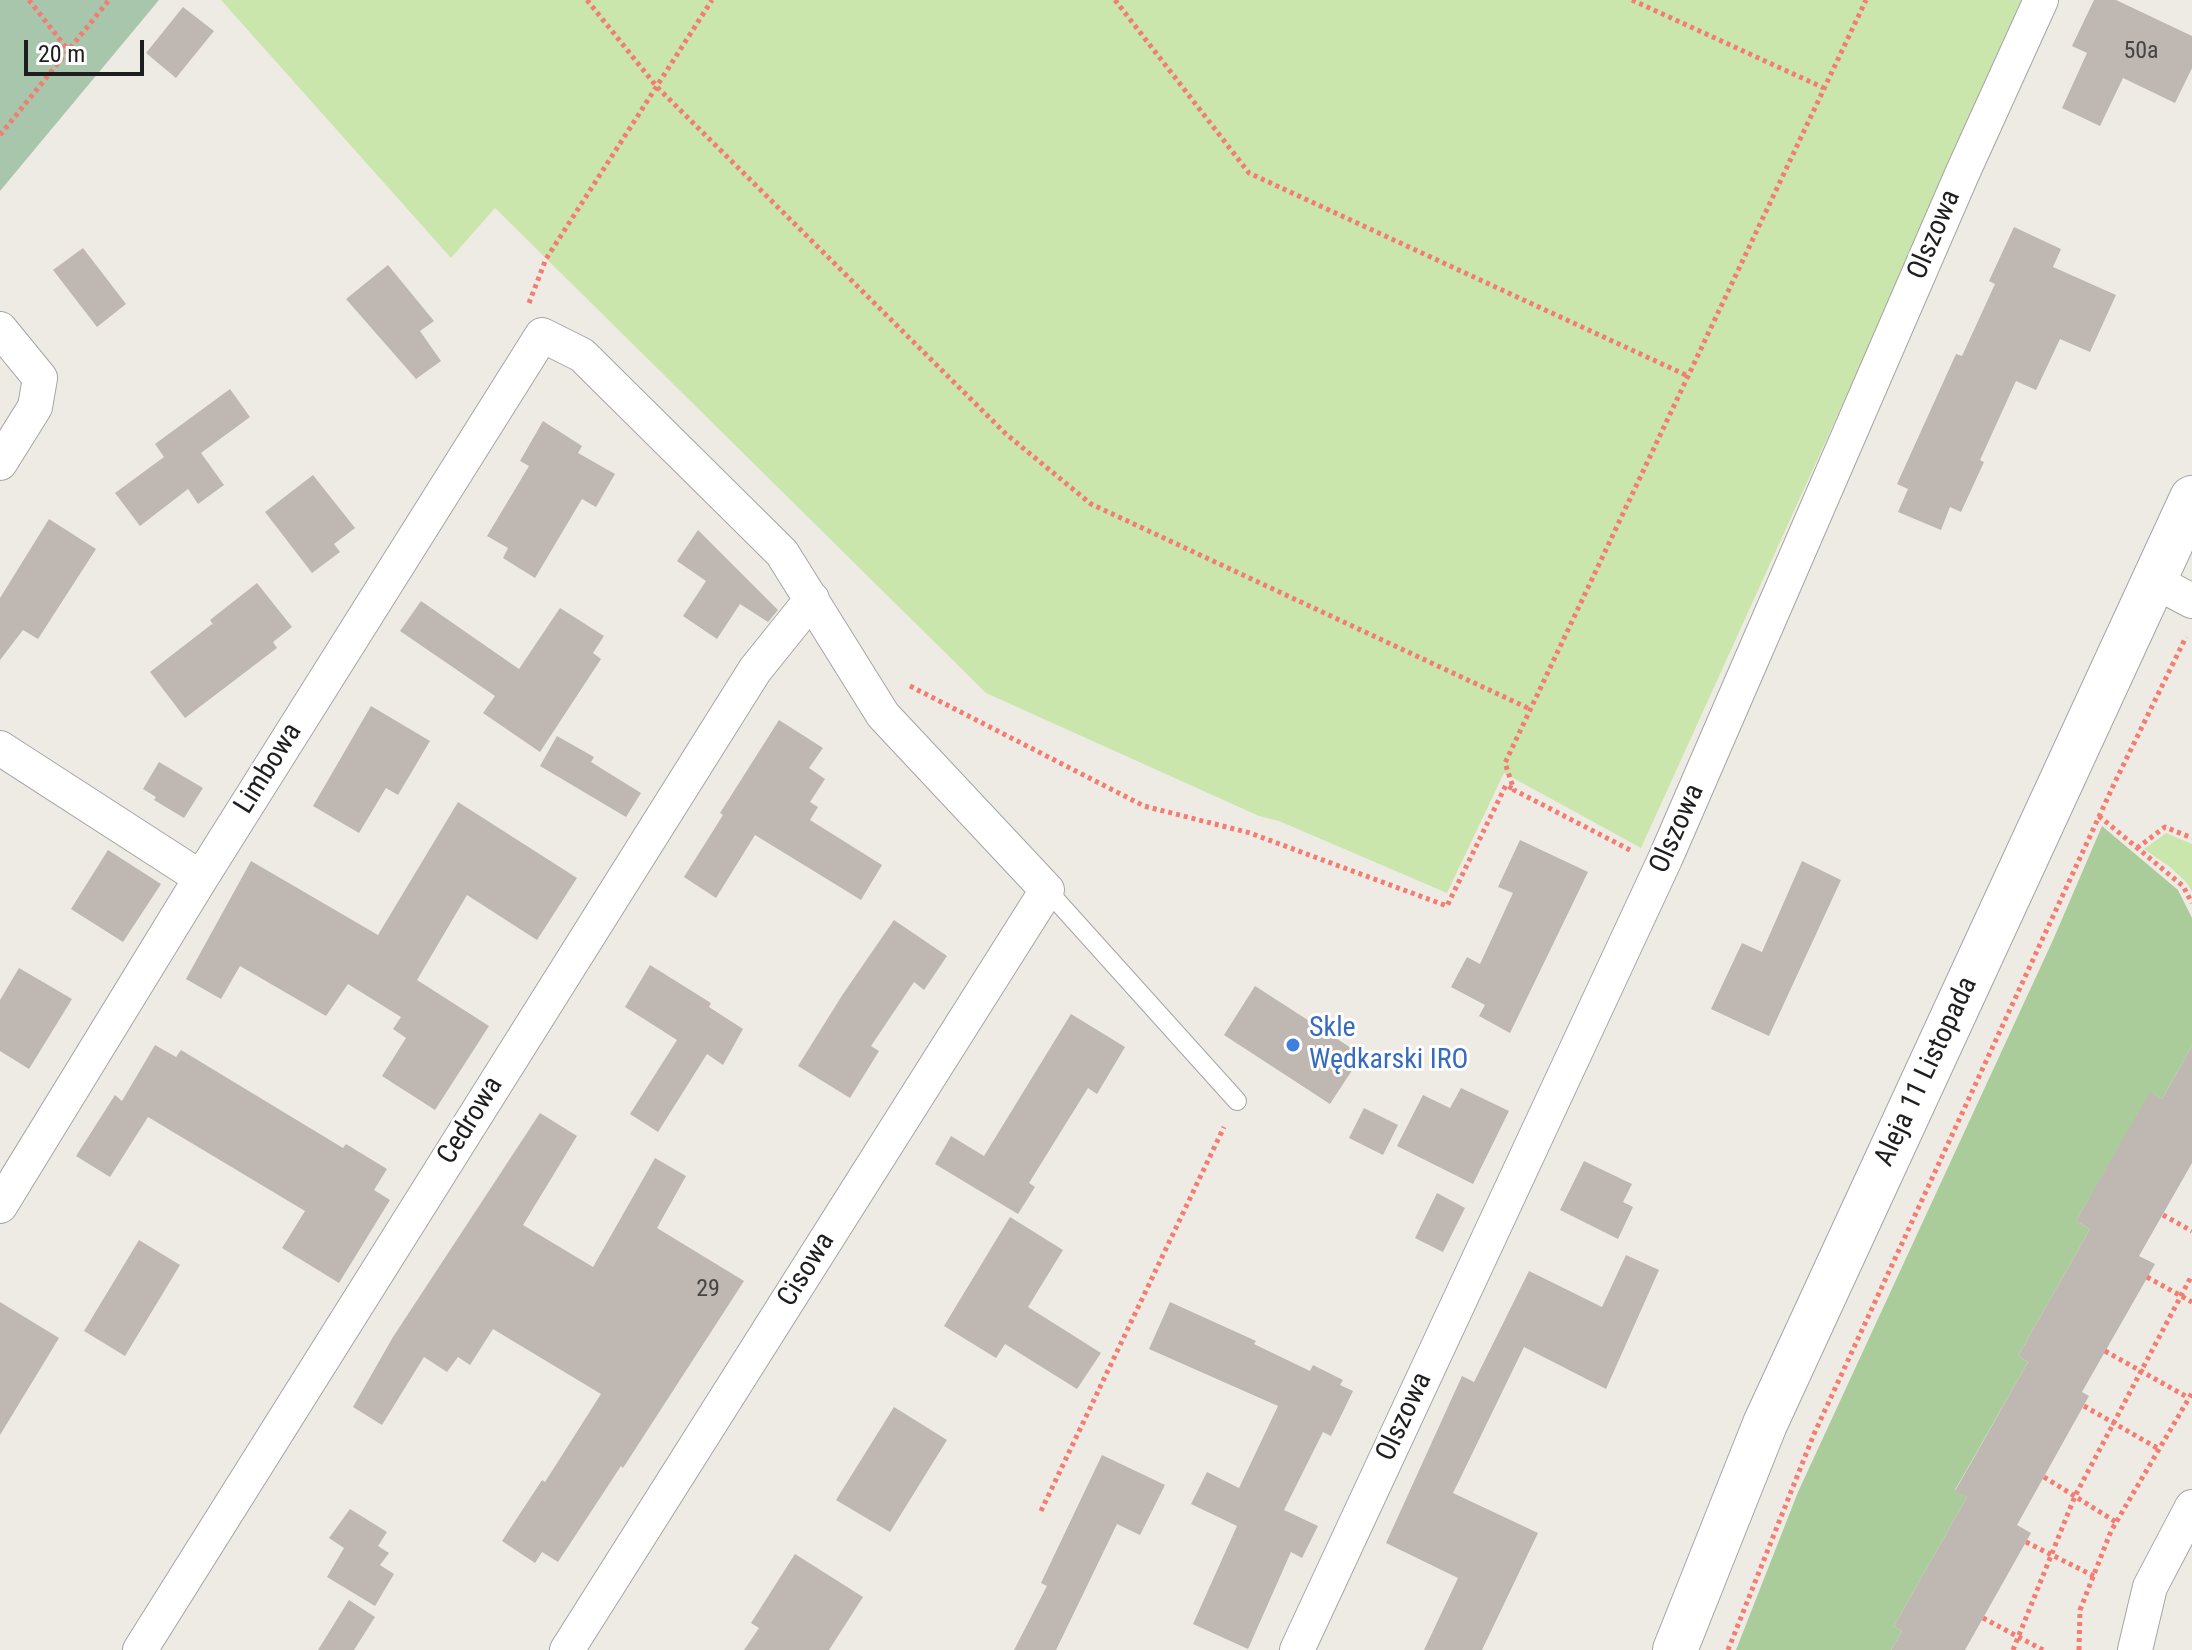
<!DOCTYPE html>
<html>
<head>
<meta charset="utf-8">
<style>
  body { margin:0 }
  #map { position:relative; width:2192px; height:1650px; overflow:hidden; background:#eeebe5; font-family:"Roboto Condensed",sans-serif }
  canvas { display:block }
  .scale { position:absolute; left:24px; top:40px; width:120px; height:36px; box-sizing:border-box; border:4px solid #1e1e1e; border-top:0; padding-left:10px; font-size:24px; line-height:28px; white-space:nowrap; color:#1e1e1e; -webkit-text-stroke:6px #fff; paint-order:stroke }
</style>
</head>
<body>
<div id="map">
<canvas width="2192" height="1650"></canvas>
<div class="scale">20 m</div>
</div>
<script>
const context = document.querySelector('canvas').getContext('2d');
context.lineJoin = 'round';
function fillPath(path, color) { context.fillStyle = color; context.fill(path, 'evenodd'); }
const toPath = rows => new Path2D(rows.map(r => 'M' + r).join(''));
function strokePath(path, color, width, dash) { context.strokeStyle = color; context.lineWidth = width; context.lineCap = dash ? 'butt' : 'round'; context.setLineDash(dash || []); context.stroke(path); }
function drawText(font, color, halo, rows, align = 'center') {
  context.font = font + ' "Roboto Condensed",sans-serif'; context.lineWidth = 6; context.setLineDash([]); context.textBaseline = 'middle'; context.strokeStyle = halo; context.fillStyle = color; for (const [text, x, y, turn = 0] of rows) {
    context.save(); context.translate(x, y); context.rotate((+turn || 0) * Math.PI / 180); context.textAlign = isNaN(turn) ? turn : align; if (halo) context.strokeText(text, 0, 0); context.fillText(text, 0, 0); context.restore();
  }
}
fillPath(toPath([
  [221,0,2026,0,1641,848,1504,773,1447,893,1279,821,1259,816,986,693,495,208,451,258],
  [2166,833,2192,844,2192,892,2187,883,2170,867,2144,849]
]), '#cae6ad');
fillPath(toPath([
  [2102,826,2178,890,2192,918,2192,1046,2162,1099,2151,1093,2076,1221,2090,1229,2018,1356,2028,1362,1955,1490,1967,1497,1894,1626,1902,1631,1891,1650,1736,1650,1798,1492,2053,940]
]), '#aacc9b');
fillPath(toPath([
  [0,0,159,0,0,191]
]), '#a7c6ab');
fillPath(toPath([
  [2094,0,2116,0,2192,36,2192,68,2175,103,2123,78,2100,126,2062,108,2087,53,2072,46],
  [183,7,214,31,176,78,146,53],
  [2014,227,2061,249,2053,267,2116,295,2090,352,2060,339,2036,390,2016,381,1980,460,1984,462,1961,512,1950,507,1941,530,1898,512,1908,489,1897,484,1956,354,1962,356,1995,284,1989,281],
  [83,248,126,304,97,327,53,270],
  [388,265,434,321,420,331,441,361,416,379,346,299],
  [230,389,250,417,201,453,224,485,198,504,188,489,140,526,115,493,164,457,155,444],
  [543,421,582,446,578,453,615,474,596,507,582,499,535,578,503,558,508,548,487,536,529,466,520,461],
  [313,475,355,528,334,544,340,552,312,573,265,512],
  [49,519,96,549,38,639,23,630,0,660,0,598],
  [698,530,778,610,768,622,740,604,717,639,683,616,706,581,677,561],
  [257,583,292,627,273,642,277,648,185,718,150,672,212,624,214,626,210,620],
  [421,601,519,669,560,608,604,636,593,653,601,659,540,752,483,713,495,696,400,631],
  [371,706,430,741,398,795,386,788,359,833,313,806],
  [779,720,823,748,809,768,825,779,810,802,818,807,810,820,882,865,861,900,755,835,716,898,684,877,723,815,720,813],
  [557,736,594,757,591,762,641,793,626,817,540,766],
  [159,762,203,788,184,818,154,800,156,797,143,789],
  [458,802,577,878,537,940,467,895,417,980,489,1026,435,1110,382,1076,406,1038,393,1029,401,1017,348,984,326,1016,240,966,221,999,186,979,251,861,378,935],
  [1520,840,1588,872,1510,1033,1479,1016,1485,1005,1451,987,1467,957,1480,964,1513,893,1498,887],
  [108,850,161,884,123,942,71,909],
  [1802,861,1841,880,1769,1036,1711,1009,1742,943,1762,952],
  [894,920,947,956,924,990,914,982,871,1046,879,1051,850,1098,798,1066,843,994],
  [650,965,711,1003,709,1007,743,1029,723,1065,707,1054,658,1132,630,1114,677,1040,625,1007],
  [19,968,72,999,29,1069,0,1051,0,1000],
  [1255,986,1362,1055,1330,1104,1224,1035],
  [1071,1014,1125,1047,1097,1094,1088,1088,1029,1183,1035,1187,1018,1214,935,1164,951,1136,984,1156],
  [155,1045,176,1057,181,1050,343,1148,346,1144,387,1169,374,1190,390,1200,339,1283,282,1248,305,1211,148,1117,110,1177,76,1156,115,1095,122,1101],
  [2192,1046,2192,1163,2139,1256,2155,1264,2082,1392,2089,1396,2017,1525,2031,1533,1965,1650,1891,1650,1902,1631,1894,1626,1967,1497,1955,1491,2028,1362,2018,1356,2090,1229,2076,1221,2150,1092,2162,1099],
  [1461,1088,1509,1111,1473,1184,1397,1146,1423,1095,1450,1108],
  [1364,1108,1398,1125,1383,1155,1349,1138],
  [540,1113,577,1136,523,1225,593,1267,655,1158,686,1176,657,1228,744,1281,623,1468,621,1466,558,1562,542,1552,535,1563,502,1541,542,1480,545,1482,601,1394,493,1329,470,1365,458,1357,447,1372,424,1357,382,1425,353,1407,393,1337],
  [1584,1161,1632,1184,1623,1202,1633,1207,1618,1239,1560,1210],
  [1437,1193,1465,1208,1443,1252,1415,1238],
  [1010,1217,1063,1250,1028,1307,1101,1353,1077,1389,1005,1344,996,1358,944,1326],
  [139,1240,180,1265,125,1356,84,1331],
  [1626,1255,1659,1270,1606,1389,1524,1347,1453,1493,1538,1533,1482,1650,1424,1650,1458,1578,1386,1543,1462,1376,1474,1382,1529,1271,1602,1307],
  [0,1302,59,1338,0,1435],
  [1170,1302,1256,1341,1254,1344,1310,1371,1313,1365,1343,1380,1340,1385,1353,1391,1331,1436,1323,1432,1284,1510,1318,1526,1302,1558,1291,1552,1248,1649,1193,1624,1237,1526,1191,1504,1207,1472,1239,1488,1278,1406,1149,1349],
  [894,1407,947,1440,890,1532,836,1500],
  [1102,1455,1165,1485,1140,1535,1117,1524,1056,1650,1014,1650,1047,1586,1041,1583],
  [350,1509,387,1532,378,1546,389,1553,380,1565,394,1574,375,1606,327,1577,344,1548,329,1538],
  [795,1554,863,1597,829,1650,744,1650,759,1628,751,1623],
  [349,1600,375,1617,354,1650,318,1650]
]), '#bfb7b1');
const service = toPath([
  [1047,890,1237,1101]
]);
const minor = toPath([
  [0,329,40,378,35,407,0,463],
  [2154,581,2192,601],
  [0,748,201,878],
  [0,1206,201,878,542,335,582,355,782,553,883,715,1047,890,567,1650],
  [140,1650,755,670,812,599],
  [1297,1650,1666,857,1962,174,2041,0],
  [2135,1650,2150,1587,2192,1507]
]);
const tertiary = toPath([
  [1675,1650,1765,1424,2192,498]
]);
strokePath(service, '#a5a5a5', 20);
strokePath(minor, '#a5a5a5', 36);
strokePath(tertiary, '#a5a5a5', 46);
strokePath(toPath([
  [29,0,68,50],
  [587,0,657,87,1006,434,1091,504,1530,709],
  [1115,0,1249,173,1688,376],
  [1632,0,1824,88],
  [0,135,109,0],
  [529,303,546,259,712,0],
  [910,686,1144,806,1250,833,1447,906,1506,785,1513,789],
  [2099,816,2183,886,2192,903],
  [2137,848,2165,827,2192,838],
  [1630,850,1514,790,1505,763,1866,0],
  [2163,1215,2192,1231],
  [2147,1277,2192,1302],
  [2105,1351,2189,1398],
  [2084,1406,2159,1449],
  [2044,1477,2116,1522],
  [1041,1511,1224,1127],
  [2026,1542,2094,1576],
  [1983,1618,2043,1650],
  [1728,1650,1814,1434,2115,782,2186,637],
  [2013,1650,2075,1496,2192,1275],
  [2079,1650,2080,1610,2111,1531,2192,1393]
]), '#f37d71', 5, [4, 4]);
strokePath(service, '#fff', 18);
strokePath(minor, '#fff', 34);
strokePath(tertiary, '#fff', 44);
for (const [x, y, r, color] of [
  [1293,1045,8,"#3f7fe0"]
]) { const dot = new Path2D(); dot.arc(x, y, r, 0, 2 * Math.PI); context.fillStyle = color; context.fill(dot); strokePath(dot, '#fff', 3); }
drawText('24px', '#464443', null, [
  ["50a",2141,52],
  ["29",708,1290]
]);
drawText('28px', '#1e1e1e', '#fff', [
  ["Olszowa",1935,235,-67],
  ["Limbowa",269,769,-58],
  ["Olszowa",1678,829,-66],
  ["Aleja 11 Listopada",1927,1072,-65],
  ["Cedrowa",471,1121,-58],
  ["Cisowa",807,1270,-58],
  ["Olszowa",1405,1417,-65]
]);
drawText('28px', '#366cbe', '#fff', [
  ["Skle",1309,1029],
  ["Wędkarski IRO",1309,1061]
], 'left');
</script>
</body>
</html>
